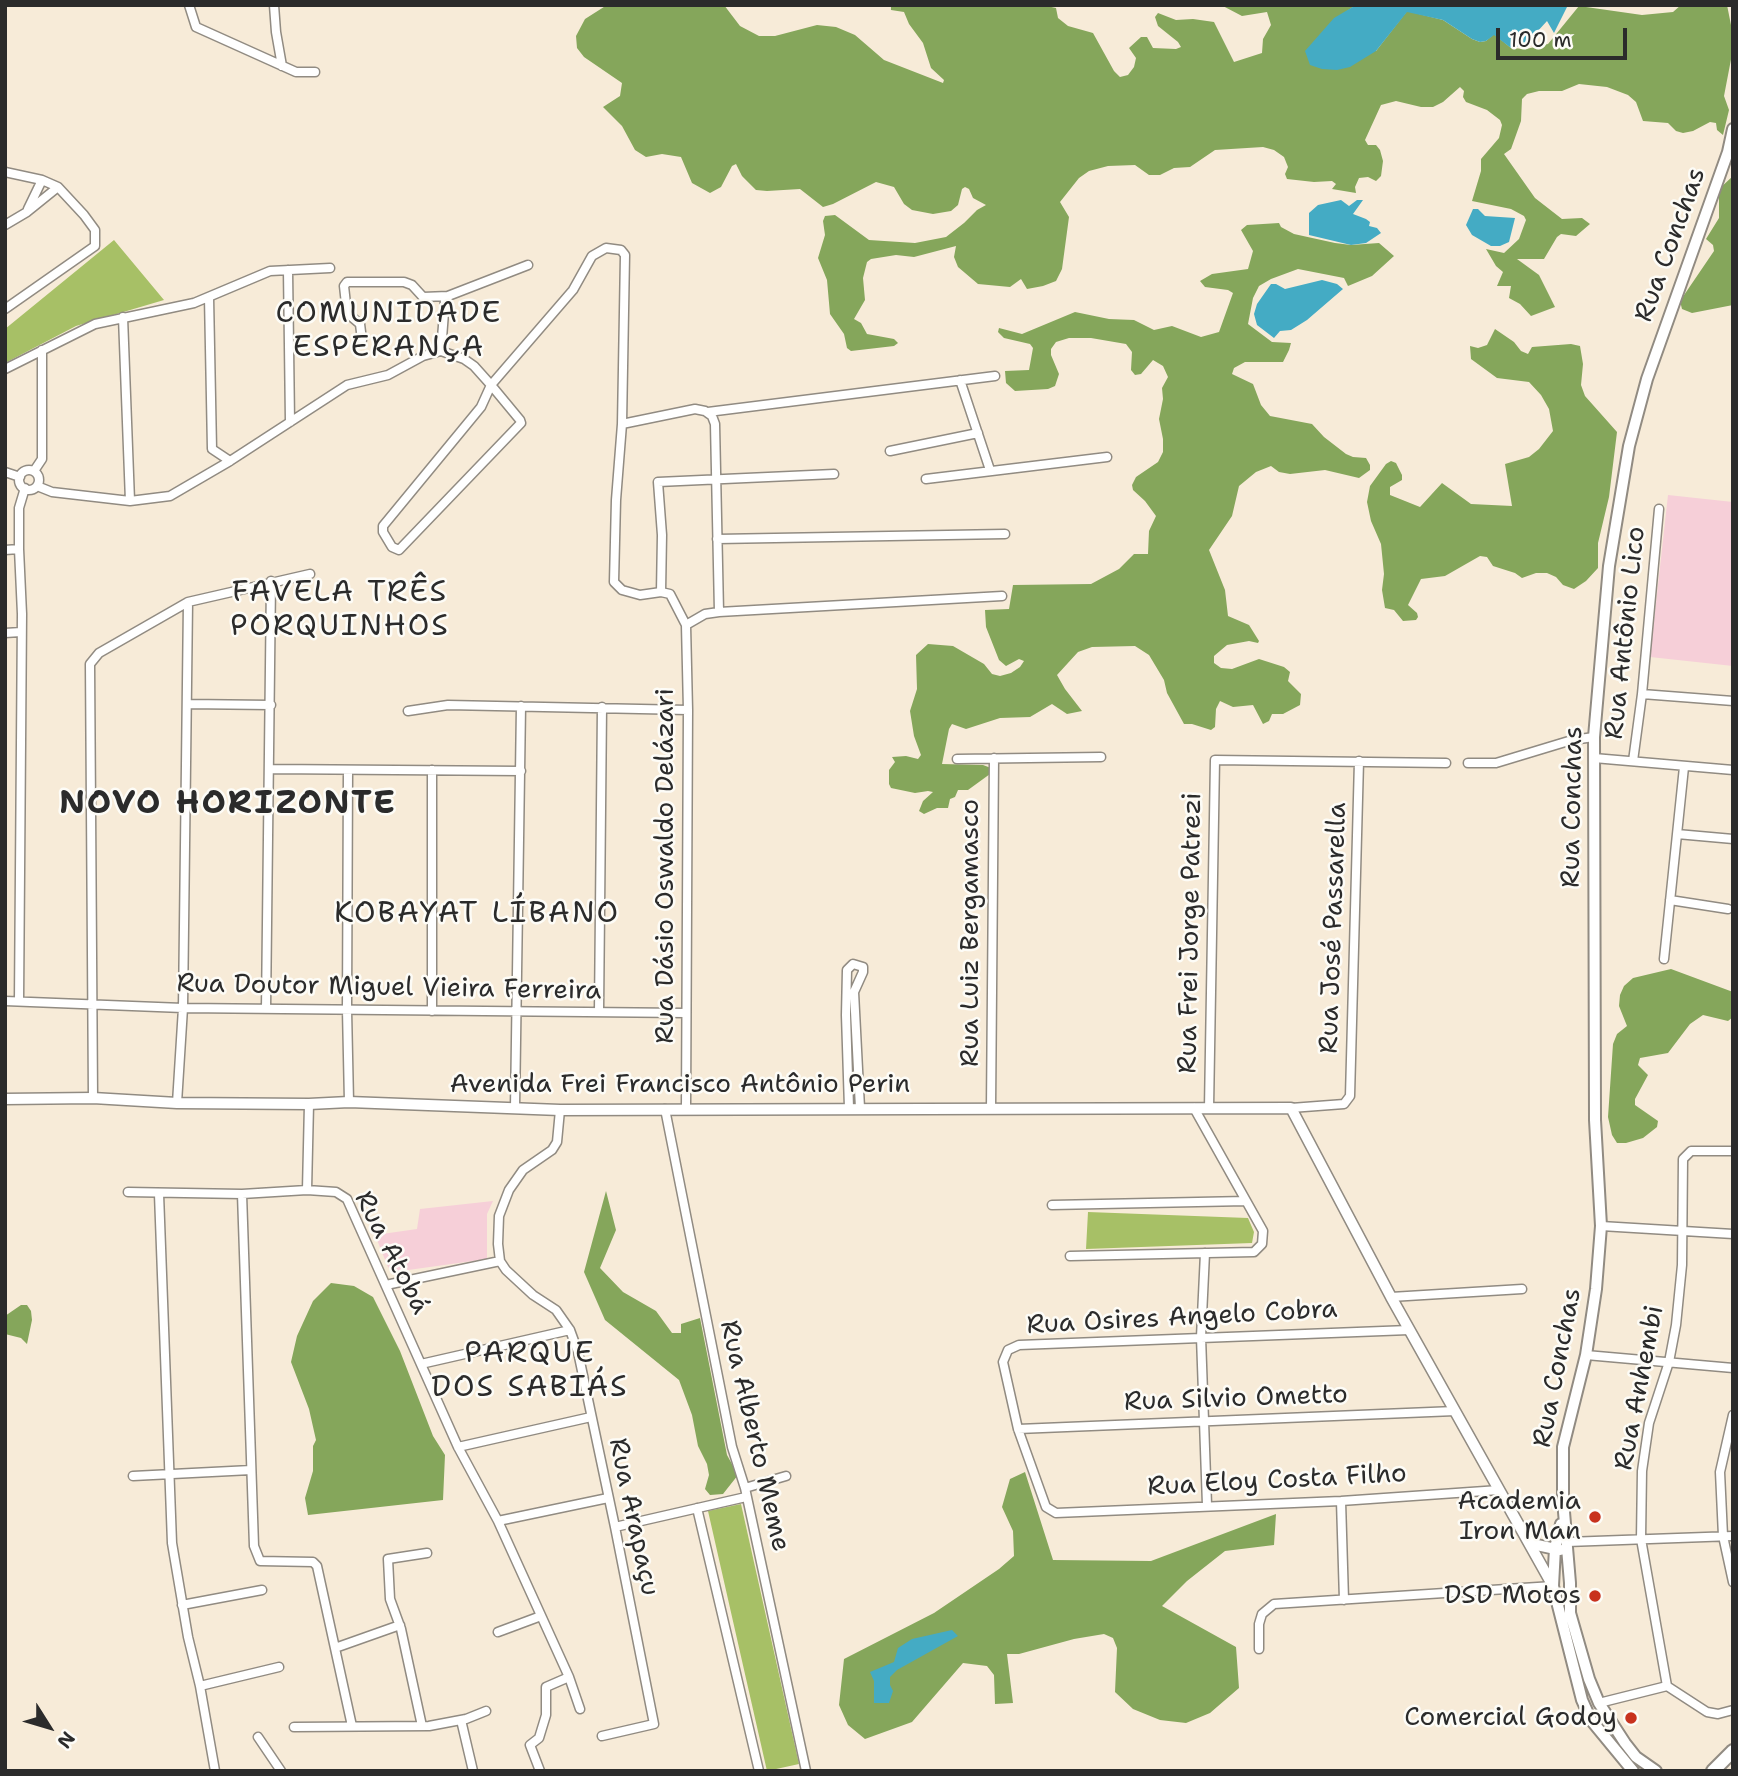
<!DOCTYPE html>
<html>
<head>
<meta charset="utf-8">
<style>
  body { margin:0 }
  #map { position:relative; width:1738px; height:1776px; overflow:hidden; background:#f7ebd8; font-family:"Shantell Sans",sans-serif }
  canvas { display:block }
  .frame { position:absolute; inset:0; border:7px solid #2b2b2b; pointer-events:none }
  .north { position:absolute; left:14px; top:1692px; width:70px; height:70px; -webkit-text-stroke:5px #fdfcf7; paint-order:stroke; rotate:127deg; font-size:19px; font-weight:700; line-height:28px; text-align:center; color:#2b2b2b }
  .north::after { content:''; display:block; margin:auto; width:24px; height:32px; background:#2b2b2b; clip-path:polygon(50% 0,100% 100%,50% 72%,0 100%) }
  .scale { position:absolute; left:1496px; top:28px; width:131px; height:32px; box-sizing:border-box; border:4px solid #2b2b2b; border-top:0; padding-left:9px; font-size:21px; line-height:24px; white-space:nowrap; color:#2b2b2b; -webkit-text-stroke:5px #fdfcf7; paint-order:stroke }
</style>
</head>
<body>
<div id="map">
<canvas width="1738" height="1776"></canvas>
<div class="frame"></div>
<div class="north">N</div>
<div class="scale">100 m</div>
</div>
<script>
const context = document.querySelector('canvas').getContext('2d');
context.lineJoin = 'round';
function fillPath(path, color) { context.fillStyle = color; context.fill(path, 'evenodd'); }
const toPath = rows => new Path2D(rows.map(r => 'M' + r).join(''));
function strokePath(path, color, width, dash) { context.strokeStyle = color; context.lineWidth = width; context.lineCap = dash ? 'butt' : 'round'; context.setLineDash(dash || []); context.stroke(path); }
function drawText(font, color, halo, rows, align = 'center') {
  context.font = font + ' "Shantell Sans",sans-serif'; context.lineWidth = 5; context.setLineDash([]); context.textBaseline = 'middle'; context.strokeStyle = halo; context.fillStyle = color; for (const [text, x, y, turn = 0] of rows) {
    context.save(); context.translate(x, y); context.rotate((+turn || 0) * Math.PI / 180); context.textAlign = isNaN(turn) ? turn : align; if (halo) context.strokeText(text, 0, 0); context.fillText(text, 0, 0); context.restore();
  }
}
fillPath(toPath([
  [1668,495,1733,502,1733,666,1650,657],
  [493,1201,487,1214,487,1259,394,1272,388,1267,375,1235,417,1229,420,1209]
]), '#f6cfd8');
fillPath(toPath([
  [114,240,164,300,76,326,5,363,5,329],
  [1088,1212,1248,1218,1254,1232,1252,1243,1086,1249],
  [741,1504,799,1764,767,1771,708,1511]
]), '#a7c066');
fillPath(toPath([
  [607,5,724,5,740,26,759,36,775,36,817,25,836,27,855,35,884,60,943,83,944,80,931,68,923,43,909,24,904,12,891,10,891,5,1042,5,1056,8,1058,18,1068,26,1093,33,1114,71,1120,77,1128,75,1134,67,1136,58,1129,48,1141,37,1147,37,1153,48,1176,49,1181,47,1178,42,1158,26,1155,17,1158,13,1176,20,1193,19,1214,22,1234,62,1262,53,1263,39,1271,25,1267,12,1242,16,1221,5,1356,5,1347,11,1376,51,1407,11,1443,20,1472,39,1480,42,1486,41,1494,34,1511,48,1526,49,1548,44,1579,6,1642,15,1673,12,1681,5,1727,5,1733,35,1733,49,1724,96,1729,110,1723,135,1717,130,1716,123,1710,122,1693,131,1683,133,1676,131,1668,123,1643,121,1636,102,1628,95,1607,87,1579,84,1562,91,1539,91,1527,94,1522,99,1521,121,1511,149,1504,154,1535,198,1562,219,1582,218,1590,224,1576,236,1561,234,1557,237,1544,259,1517,259,1539,275,1555,307,1531,316,1520,304,1509,298,1511,286,1497,286,1503,272,1496,266,1486,249,1504,253,1519,239,1526,220,1524,216,1511,209,1472,201,1481,171,1481,159,1499,138,1502,125,1500,120,1487,110,1466,102,1463,97,1464,91,1460,87,1443,102,1433,107,1421,107,1396,101,1381,105,1365,140,1368,145,1376,145,1380,150,1383,161,1381,176,1376,181,1368,177,1359,178,1355,187,1356,193,1332,189,1336,184,1332,181,1314,182,1287,179,1285,174,1288,167,1284,157,1274,150,1263,147,1215,150,1190,167,1174,168,1160,175,1149,175,1135,165,1108,166,1089,171,1079,178,1060,202,1069,217,1062,269,1056,281,1043,286,1027,289,1021,279,1010,287,978,284,958,267,954,257,956,246,914,257,896,255,871,259,867,262,863,278,865,300,854,319,861,323,867,334,894,339,898,343,894,346,851,351,847,348,844,334,830,314,827,280,818,258,825,235,823,221,825,216,835,215,869,240,915,243,946,237,964,223,977,210,986,205,973,198,969,189,965,187,962,189,958,205,951,211,933,214,912,210,904,204,894,187,876,182,833,204,823,207,800,189,767,191,756,190,742,176,736,164,732,166,721,187,710,193,692,183,681,157,662,154,646,157,635,150,622,126,603,107,620,96,622,83,584,57,577,48,576,36,585,19],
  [1733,176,1733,305,1692,313,1682,309,1680,301,1714,251,1713,245,1706,239,1719,218,1719,189],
  [1279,223,1281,227,1294,234,1335,243,1351,245,1379,243,1394,256,1372,276,1348,286,1344,278,1298,269,1271,279,1259,286,1253,298,1248,324,1272,342,1291,343,1289,350,1283,362,1245,362,1234,368,1232,374,1253,384,1261,405,1270,416,1312,424,1324,437,1346,454,1353,457,1366,458,1370,465,1370,470,1359,478,1325,470,1290,474,1279,472,1271,466,1256,472,1239,486,1232,516,1209,550,1225,590,1228,616,1249,625,1259,641,1258,643,1249,641,1227,645,1214,656,1214,663,1221,668,1232,669,1259,659,1284,667,1290,672,1288,681,1301,694,1300,705,1283,714,1272,714,1269,721,1263,724,1253,705,1233,707,1220,701,1216,709,1215,727,1211,730,1192,724,1184,724,1167,693,1164,680,1149,655,1135,646,1092,647,1078,652,1057,675,1065,689,1082,711,1067,714,1052,704,1030,717,1000,718,966,729,952,724,949,729,942,764,983,765,991,768,990,774,968,790,958,790,955,797,950,799,948,808,937,808,924,814,919,811,923,801,933,792,928,791,915,793,891,788,889,784,889,770,895,762,892,757,906,756,918,759,921,755,914,736,910,711,917,689,916,655,928,644,953,646,984,664,992,674,1000,676,1011,673,1020,667,1024,661,1019,659,1006,666,999,660,986,627,985,610,1009,609,1013,585,1091,584,1119,569,1134,554,1148,554,1149,531,1156,516,1145,501,1133,490,1132,485,1136,477,1158,462,1163,452,1163,439,1159,419,1163,399,1162,388,1168,377,1163,366,1153,360,1141,374,1135,375,1131,370,1132,352,1126,344,1091,338,1069,338,1056,342,1051,349,1051,355,1059,374,1055,386,1048,389,1015,391,1006,383,1005,371,1029,370,1033,348,1030,344,1004,338,998,332,999,328,1022,334,1075,312,1109,319,1134,320,1154,330,1172,326,1201,337,1219,332,1233,293,1228,290,1205,287,1200,281,1212,274,1248,269,1253,251,1241,230,1247,225],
  [1495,329,1514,342,1521,351,1528,354,1532,347,1571,344,1580,346,1583,364,1581,385,1585,396,1617,432,1609,497,1598,543,1598,568,1586,581,1574,589,1563,585,1556,577,1547,573,1536,573,1522,578,1515,573,1493,566,1487,557,1480,556,1445,576,1421,579,1408,605,1417,613,1418,617,1416,620,1403,621,1394,610,1385,608,1382,590,1384,574,1381,544,1371,521,1367,502,1370,486,1386,464,1391,461,1396,463,1402,475,1402,480,1390,487,1390,495,1420,507,1442,483,1471,504,1512,506,1505,464,1529,457,1539,449,1553,431,1549,409,1541,395,1529,382,1497,378,1471,359,1470,346,1478,348,1487,345],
  [1671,969,1733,992,1733,1017,1728,1021,1703,1015,1690,1024,1668,1053,1640,1058,1638,1065,1648,1075,1635,1099,1635,1105,1658,1121,1657,1127,1643,1138,1626,1143,1617,1143,1612,1135,1608,1117,1613,1044,1617,1034,1627,1026,1619,1006,1620,995,1624,986,1633,978],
  [606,1191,616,1230,600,1268,623,1292,656,1311,672,1333,681,1333,681,1324,700,1318,727,1455,738,1475,723,1494,710,1495,705,1489,709,1475,707,1464,698,1446,692,1415,679,1380,605,1320,584,1272],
  [331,1283,354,1286,373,1297,400,1351,433,1436,445,1455,443,1500,308,1515,305,1498,313,1471,313,1446,316,1440,309,1409,291,1362,297,1336,313,1301],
  [21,1305,27,1305,31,1311,32,1320,27,1344,21,1338,5,1334,5,1316],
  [1025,1472,1053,1560,1151,1561,1276,1514,1274,1545,1225,1551,1187,1581,1162,1606,1236,1647,1239,1688,1210,1713,1186,1723,1160,1720,1133,1709,1115,1692,1117,1648,1113,1638,1104,1634,1074,1639,1019,1654,1007,1654,1013,1703,995,1704,994,1675,987,1666,963,1663,912,1722,865,1739,848,1725,839,1705,844,1659,934,1613,999,1569,1014,1556,1013,1531,1002,1507,1010,1479]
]), '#85a65b');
fillPath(toPath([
  [1356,5,1568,5,1554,33,1547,21,1525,45,1511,48,1494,35,1486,41,1480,42,1472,39,1443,20,1407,12,1376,51,1350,67,1337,70,1322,69,1310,65,1305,51,1334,18],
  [1341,200,1349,206,1357,200,1363,200,1353,214,1366,219,1370,222,1369,226,1377,228,1381,233,1366,243,1351,245,1309,235,1309,213,1318,205],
  [1473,209,1478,209,1485,216,1515,218,1509,242,1500,246,1491,246,1472,235,1466,225],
  [1322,280,1337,284,1343,289,1307,320,1291,330,1280,331,1274,338,1257,325,1254,314,1257,304,1271,284,1276,284,1285,289],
  [952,1630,958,1636,897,1670,890,1677,890,1685,893,1691,889,1703,874,1703,874,1681,870,1672,894,1662,898,1648,912,1639]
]), '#44abc4');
const minor = toPath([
  [189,5,196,27,296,72,315,72],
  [274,5,276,32,282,66],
  [5,172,42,180,58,187,84,215,95,230,95,246,5,309],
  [28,209,42,180],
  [5,225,27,212,58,187],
  [288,270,290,422],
  [209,297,212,449,230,461],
  [123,317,130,501],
  [362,340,360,324,347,313,344,286,347,282,404,282,412,285,423,297,448,296],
  [441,351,445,300,448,296,528,265],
  [5,369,95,324,194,303,270,271,330,268],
  [960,380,990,470],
  [708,412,995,376],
  [622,424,695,409,705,411,712,416,715,424,719,612],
  [890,451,978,433],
  '19 480a10 10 0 1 1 20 0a10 10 0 1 1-20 0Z',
  [34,471,42,459,42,350],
  [5,472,20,477],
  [926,479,1107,457],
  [37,486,52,492,130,501,170,496,230,461,347,385,388,375,423,356,441,351,464,359,474,366,491,385,520,420,521,423,399,550,392,547,383,532,383,526,481,407,491,385,573,290,592,256,606,248,621,250,625,255,622,424,616,500,614,582,622,590,640,595,661,592,670,594,686,625,688,710,686,1108],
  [717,539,1005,534],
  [5,550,19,549],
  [661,592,662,535,658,482,834,474],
  [686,625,705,614,719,612,1002,596],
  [5,633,21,632],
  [1642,694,1733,701],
  [187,704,271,705],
  [408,711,448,705,688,710],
  [1594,758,1733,770],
  [957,759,1101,757],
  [1633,761,1642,694,1659,509],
  [1468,763,1496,763,1572,740,1594,737],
  [270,769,521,771],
  [348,770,347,1010,349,1102],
  [432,770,432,1011],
  [1677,834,1733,839],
  [1670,900,1728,909],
  [1664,959,1684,767],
  [5,1001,183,1008,686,1013],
  [19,1001,22,614,19,549,19,508,25,488],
  [266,1009,271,581],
  [599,1011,602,707],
  [93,1098,90,664,99,653,188,602,310,574],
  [177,1103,183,1008,188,602],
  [515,1107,521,706],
  [849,1108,846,1015,847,970,853,964,863,967,863,972,854,992,860,1108],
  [991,1108,994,758],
  [1209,1108,1215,760,1446,763],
  [1291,1108,1344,1104,1350,1096,1359,761],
  [665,1109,732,1447,745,1488,806,1771],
  [560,1110,557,1142,552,1150,523,1170,509,1190,499,1216,498,1244,500,1261,506,1270,533,1295,556,1310,570,1330,578,1352,615,1527,654,1724,602,1736],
  [1733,1151,1691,1151,1683,1159,1682,1265,1676,1325,1669,1362,1649,1423,1642,1471,1641,1539,1667,1686,1707,1712,1718,1714,1733,1710],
  [307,1190,309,1104],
  [128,1192,242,1194,307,1190,336,1192,347,1199,458,1447,498,1521,569,1677,580,1709],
  [159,1194,172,1543,188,1637,200,1686,215,1771],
  [242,1194,254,1546,260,1561,313,1562,317,1566,352,1726],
  [1052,1205,1246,1201],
  [1601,1226,1733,1234],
  [1205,1253,1201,1337,1207,1505],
  [1070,1256,1254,1252,1262,1244,1263,1231,1194,1108],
  [386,1285,500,1261],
  [1391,1297,1522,1289],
  [1409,1330,1019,1345,1008,1350,1003,1362,1018,1429,1046,1507,1056,1513,1341,1501,1499,1490],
  [1586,1355,1733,1368],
  [421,1364,570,1330],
  [1733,1415,1720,1472,1723,1536,1733,1582],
  [1018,1429,1455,1411],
  [458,1447,591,1417],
  [133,1476,251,1470],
  [745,1488,786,1476],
  [1341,1501,1344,1600],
  [697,1508,759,1771],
  [498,1521,608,1498],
  [615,1527,746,1497],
  [1567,1542,1733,1536],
  [182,1605,262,1590],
  [498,1632,541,1616],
  [335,1648,400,1625],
  [1259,1649,1259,1624,1262,1614,1274,1604,1553,1586],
  [200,1686,279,1667],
  [1599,1703,1667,1686],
  [461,1720,473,1771],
  [422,1726,401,1629,390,1599,388,1559,427,1553],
  [294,1727,429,1726,466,1719,486,1711],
  [258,1737,281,1771],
  [540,1771,530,1745,539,1738,546,1715,546,1687,569,1677]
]);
const tertiary = toPath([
  [5,1099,93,1098,177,1103,309,1104,349,1102,560,1110,1291,1108,1391,1297,1553,1586]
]);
const secondary = toPath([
  [1561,1524,1555,1548,1553,1586,1582,1700,1591,1720,1633,1771],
  [1530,1541,1537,1545,1560,1550],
  [1656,1771,1636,1757,1625,1743,1599,1703,1589,1679,1570,1613,1570,1583,1563,1500,1563,1447,1586,1355,1596,1289,1601,1226,1595,1120,1594,737,1609,566,1629,446,1647,379,1728,152,1733,129]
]);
const primary = toPath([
  [1713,1771,1733,1751]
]);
strokePath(minor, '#918b82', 11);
strokePath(tertiary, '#918b82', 13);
strokePath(secondary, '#918b82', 14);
strokePath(primary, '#918b82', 16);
strokePath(minor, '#fff', 8);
strokePath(tertiary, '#fff', 10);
strokePath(secondary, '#fff', 10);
strokePath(primary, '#fff', 12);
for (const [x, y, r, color] of [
  [1595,1517,7,"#c8321e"],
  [1595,1596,7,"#c8321e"],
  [1631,1718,7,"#c8321e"]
]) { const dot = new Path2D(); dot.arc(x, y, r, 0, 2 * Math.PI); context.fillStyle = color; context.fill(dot); strokePath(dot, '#fdfcf7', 2.5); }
drawText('26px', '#2b2b2b', '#fdfcf7', [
  ["Rua Conchas",1671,245,-70],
  ["Rua Antônio Lico",1626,633,-84],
  ["Rua Conchas",1573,807,-89],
  ["Rua Dásio Oswaldo Delázari",666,866,-90],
  ["Rua José Passarella",1334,928,-88],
  ["Rua Luiz Bergamasco",971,933,-90],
  ["Rua Frei Jorge Patrezi",1191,933,-89],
  ["Rua Doutor Miguel Vieira Ferreira",389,988,1],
  ["Avenida Frei Francisco Antônio Perin",680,1085],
  ["Rua Atobá",391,1253,63],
  ["Rua Osires Angelo Cobra",1182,1318,-3],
  ["Rua Conchas",1558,1368,-79],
  ["Rua Anhembi",1640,1388,-79],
  ["Rua Silvio Ometto",1236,1399,-2],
  ["Rua Alberto Meme",754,1436,77],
  ["Rua Eloy Costa Filho",1277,1481,-3],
  ["Rua Arapaçu",633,1517,78]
]);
drawText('26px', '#2b2b2b', '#fdfcf7', [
  ["Academia",1581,1502],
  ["Iron Man",1581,1532],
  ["DSD Motos",1581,1596],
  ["Comercial Godoy",1617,1718]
], 'right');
context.letterSpacing = '2px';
drawText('30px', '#2b2b2b', '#fdfcf7', [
  ["COMUNIDADE",389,314],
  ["ESPERANÇA",389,348],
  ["FAVELA TRÊS",340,593],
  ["PORQUINHOS",340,627],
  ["KOBAYAT LÍBANO",477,914],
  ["PARQUE",530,1354],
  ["DOS SABIÁS",530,1388]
]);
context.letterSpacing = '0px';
context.letterSpacing = '2px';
drawText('bold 33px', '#2b2b2b', '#fdfcf7', [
  ["NOVO HORIZONTE",228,804]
]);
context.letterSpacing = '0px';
</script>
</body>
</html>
